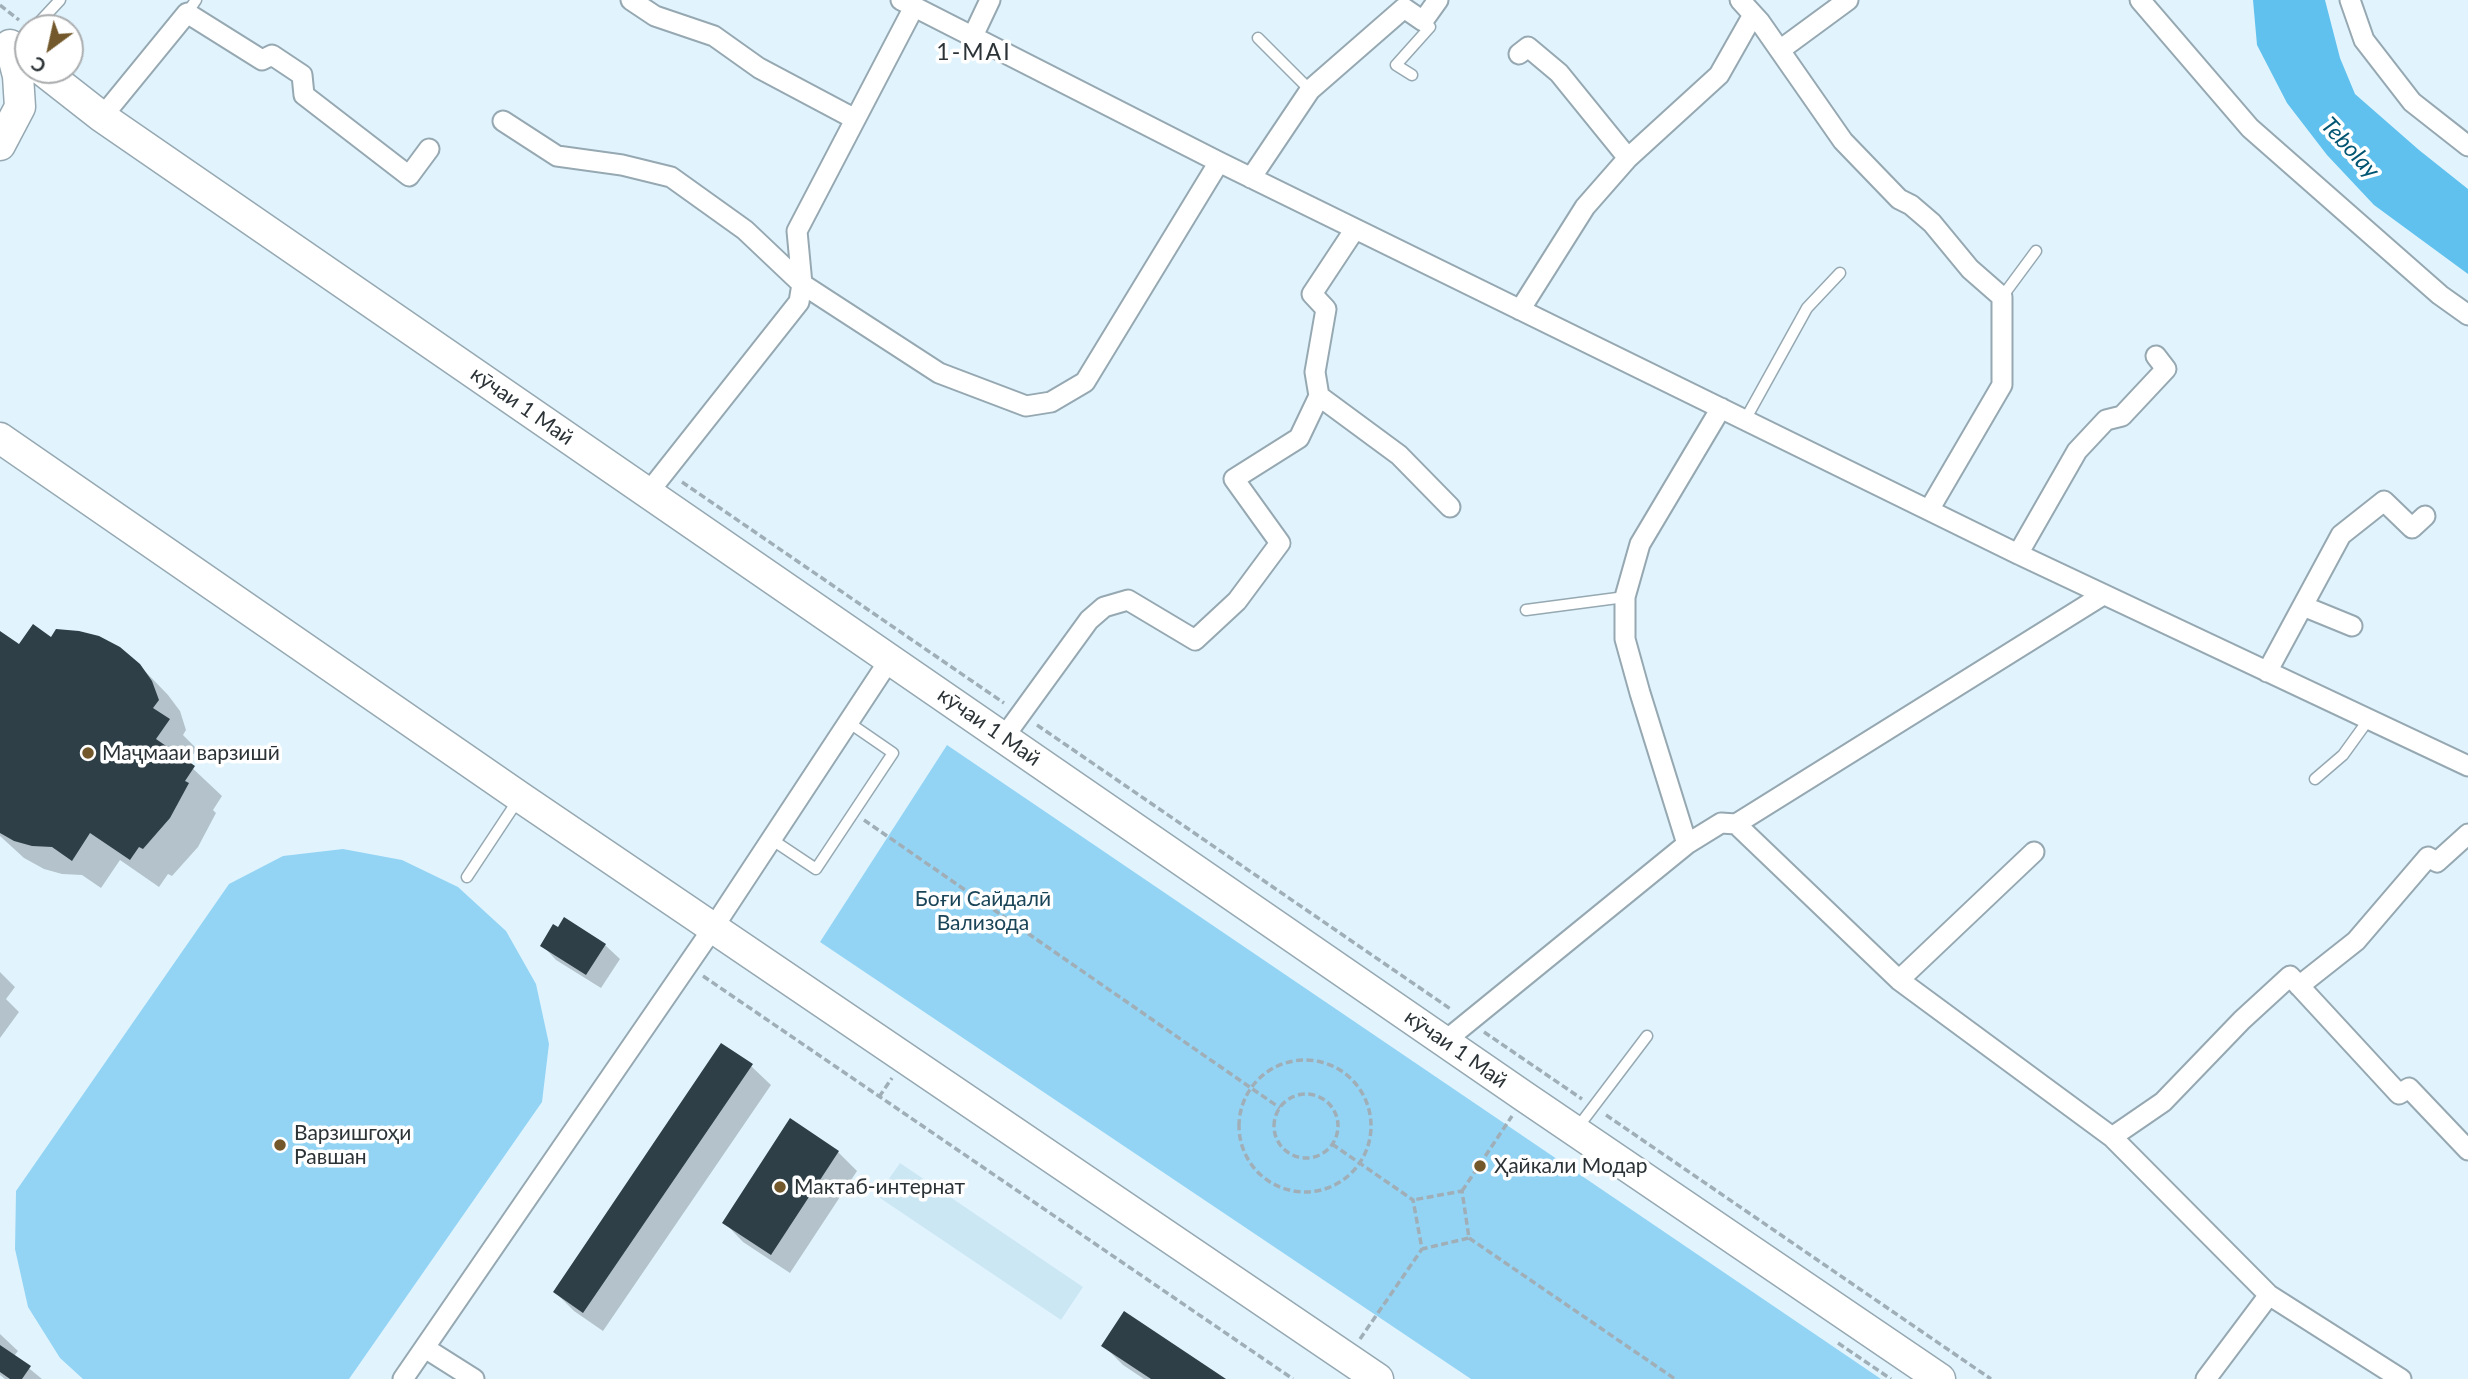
<!DOCTYPE html>
<html>
<head>
<meta charset="utf-8">
<style>
  body { margin:0 }
  #map { position:relative; width:2468px; height:1379px; overflow:hidden; background:#e1f4fe; font-family:Lato,sans-serif }
  canvas { display:block }
  .north { position:absolute; left:14px; top:14px; width:70px; height:70px; box-sizing:border-box; background:#fff; border:2px solid #abadaf; border-radius:50%; rotate:213deg; font-size:19px; font-weight:700; line-height:28px; text-align:center; color:#2c3337 }
  .north::after { content:''; display:block; margin:auto; width:24px; height:32px; background:#72582a; clip-path:polygon(50% 0,100% 100%,50% 72%,0 100%) }
</style>
</head>
<body>
<div id="map">
<canvas width="2468" height="1379"></canvas>
<div class="north">С</div>
</div>
<script>
const context = document.querySelector('canvas').getContext('2d');
context.lineJoin = 'round';
function fillPath(path, color) { context.fillStyle = color; context.fill(path, 'evenodd'); }
const toPath = rows => new Path2D(rows.map(r => 'M' + r).join(''));
function strokePath(path, color, width, dash) { context.strokeStyle = color; context.lineWidth = width; context.lineCap = dash ? 'butt' : 'round'; context.setLineDash(dash || []); context.stroke(path); }
function drawText(font, color, halo, rows, align = 'center') {
  context.font = font + ' Lato,sans-serif'; context.lineWidth = 7; context.setLineDash([]); context.textBaseline = 'middle'; context.strokeStyle = halo; context.fillStyle = color; for (const [text, x, y, turn = 0] of rows) {
    context.save(); context.translate(x, y); context.rotate((+turn || 0) * Math.PI / 180); context.textAlign = isNaN(turn) ? turn : align; if (halo) context.strokeText(text, 0, 0); context.fillText(text, 0, 0); context.restore();
  }
}
fillPath(toPath([
  [900,1163,1083,1287,1061,1320,877,1196]
]), '#cce7f4');
fillPath(toPath([
  [947,745,1881,1379,1471,1379,820,942],
  [343,849,402,860,458,887,506,931,536,984,549,1044,542,1102,349,1379,83,1379,60,1358,28,1307,15,1249,16,1191,229,884,283,856]
]), '#93d4f5');
fillPath(toPath([
  [2253,0,2325,0,2340,58,2355,94,2419,150,2468,189,2468,274,2374,205,2327,155,2287,103,2257,45]
]), '#60c1ee');
fillPath(toPath([
  [0,633,19,647,52,639,139,665,168,695,180,711,186,730,183,735,197,749,187,763,222,796,213,810,216,813,198,847,172,876,168,874,159,887,120,860,101,888,82,875,62,874,44,869,24,858,0,836],
  [565,919,605,945,620,959,601,988,556,960,542,945,558,929],
  [0,972,15,987,6,999,19,1012,0,1038],
  [751,1066,771,1085,603,1331,574,1311,555,1292],
  [838,1152,857,1171,790,1273,743,1242,724,1222],
  [0,1334,18,1351,14,1356,42,1379,5,1379,0,1375],
  [1104,1346,1222,1379,1144,1379,1123,1365]
]), '#0003');
fillPath(toPath([
  [33,624,51,637,56,629,79,631,99,636,120,647,140,664,152,681,159,700,153,708,170,719,156,739,195,766,185,781,189,783,170,818,143,849,139,847,130,860,90,833,72,861,52,847,32,846,14,841,0,833,0,631,19,644],
  [564,917,606,944,586,975,540,946,553,924,558,927],
  [721,1043,753,1064,583,1313,553,1292],
  [790,1118,839,1151,771,1255,722,1223],
  [1124,1311,1226,1379,1151,1379,1101,1346],
  [0,1345,31,1366,22,1379,10,1379,0,1372]
]), '#2f3f47');
const service = toPath([
  [187,13,196,0],
  [34,28,60,0],
  [1258,38,1310,90],
  [13,42,28,33],
  [1412,75,1396,65,1430,27,1424,21],
  [2002,297,2036,251],
  [1745,420,1807,308,1840,273],
  [1526,610,1625,597],
  [2315,779,2343,755,2369,719],
  [771,839,816,869,893,753,848,722],
  [467,877,518,800],
  [1578,1127,1647,1036]
]);
const minor = toPath([
  [631,0,655,16,714,36,759,68,855,119],
  [901,0,1219,162,2018,554,2468,766],
  [1740,0,1760,22,1843,141,1899,199,1911,205,1932,223,1970,269,2002,297,2002,385,1929,510],
  [2140,0,2250,128,2440,295,2468,315],
  [2350,0,2364,40,2412,102,2468,146],
  [973,36,990,0],
  [1780,50,1848,0],
  [1519,54,1528,47,1559,73,1628,158],
  [102,117,187,13,262,60,272,55,302,75,304,95,409,176,429,149],
  [503,121,557,156,622,165,671,177,745,230,802,284,939,373,1026,406,1051,402,1085,382,1219,162],
  [1251,178,1310,90,1404,8,1423,21,1438,0],
  [1520,310,1585,207,1628,158,1719,75,1753,15],
  [1319,396,1399,455,1450,507],
  [648,493,799,302,802,284,797,231,914,7],
  [2018,554,2077,451,2106,420,2122,416,2166,369,2156,356],
  [2303,606,2352,626],
  [2267,672,2341,535,2384,501,2412,528,2425,516],
  [1004,737,1089,620,1104,607,1128,600,1195,640,1237,601,1280,543,1234,479,1299,438,1319,396,1315,372,1326,309,1312,294,1355,229],
  [1736,824,1899,980,2112,1137,2269,1295,2401,1379],
  [1687,844,1640,693,1625,639,1625,597,1640,544,1721,408],
  [1899,980,2034,852],
  [2299,986,2356,941,2428,857,2437,862,2468,834],
  [1445,1041,1687,844,1721,823,1736,824,2103,595],
  [2112,1137,2163,1102,2242,1020,2290,976,2399,1094,2409,1088,2468,1150],
  [425,1348,474,1379],
  [403,1379,713,928,890,659],
  [2206,1379,2269,1295]
]);
const primary = toPath([
  [42,70,102,117,1525,1097,1940,1379],
  [0,145,20,107,18,76,10,45],
  [0,438,520,797,1378,1379]
]);
strokePath(service, '#96a8b1', 13);
strokePath(minor, '#96a8b1', 23);
strokePath(primary, '#96a8b1', 33);
strokePath(toPath([
  [0,5,19,20],
  [682,482,1004,703],
  [1037,725,1452,1010],
  [864,820,1280,1108],
  [703,976,1293,1379],
  [1484,1032,1582,1099],
  '1239 1126a66 66 0 1 1 132 0a66 66 0 1 1-132 0Z',
  '1274 1126a32 32 0 1 1 64 0a32 32 0 1 1-64 0Z',
  [879,1097,892,1078],
  [1606,1115,1991,1379],
  [1332,1144,1413,1200,1422,1249,1469,1238,1462,1191,1413,1200],
  [1462,1191,1512,1116],
  [1469,1238,1675,1379],
  [1360,1339,1422,1249],
  [1838,1343,1891,1379]
]), '#a0afb7', 3.5, [7, 3.5]);
strokePath(service, '#fff', 10);
strokePath(minor, '#fff', 19);
strokePath(primary, '#fff', 30);
for (const [x, y, r, color] of [
  [88,753,7,"#72582a"],
  [280,1145,7,"#72582a"],
  [1480,1166,7,"#72582a"],
  [780,1187,7,"#72582a"]
]) { const dot = new Path2D(); dot.arc(x, y, r, 0, 2 * Math.PI); context.fillStyle = color; context.fill(dot); strokePath(dot, '#fff', 2.5); }
drawText('21px', '#2c3337', '#fff', [
  ["кӯчаи 1 Май",522,406,35],
  ["кӯчаи 1 Май",989,727,35],
  ["кӯчаи 1 Май",1456,1049,35]
]);
drawText('21px', '#2c3337', '#fff', [
  ["Маҷмааи варзишӣ",102,753],
  ["Варзишгоҳи",294,1133],
  ["Равшан",294,1157],
  ["Ҳайкали Модар",1494,1166],
  ["Мактаб-интернат",794,1187]
], 'left');
drawText('21px', '#1a4457', '#fff', [
  ["Боғи Сайдалӣ",983,899],
  ["Вализода",983,923]
]);
context.letterSpacing = '2px';
drawText('23px', '#2c3337', '#fff', [
  ["1-MAI",974,53]
]);
context.letterSpacing = '0px';
drawText('italic 23px', '#005572', '#fff', [
  ["Tebolay",2350,148,47]
]);
</script>
</body>
</html>
